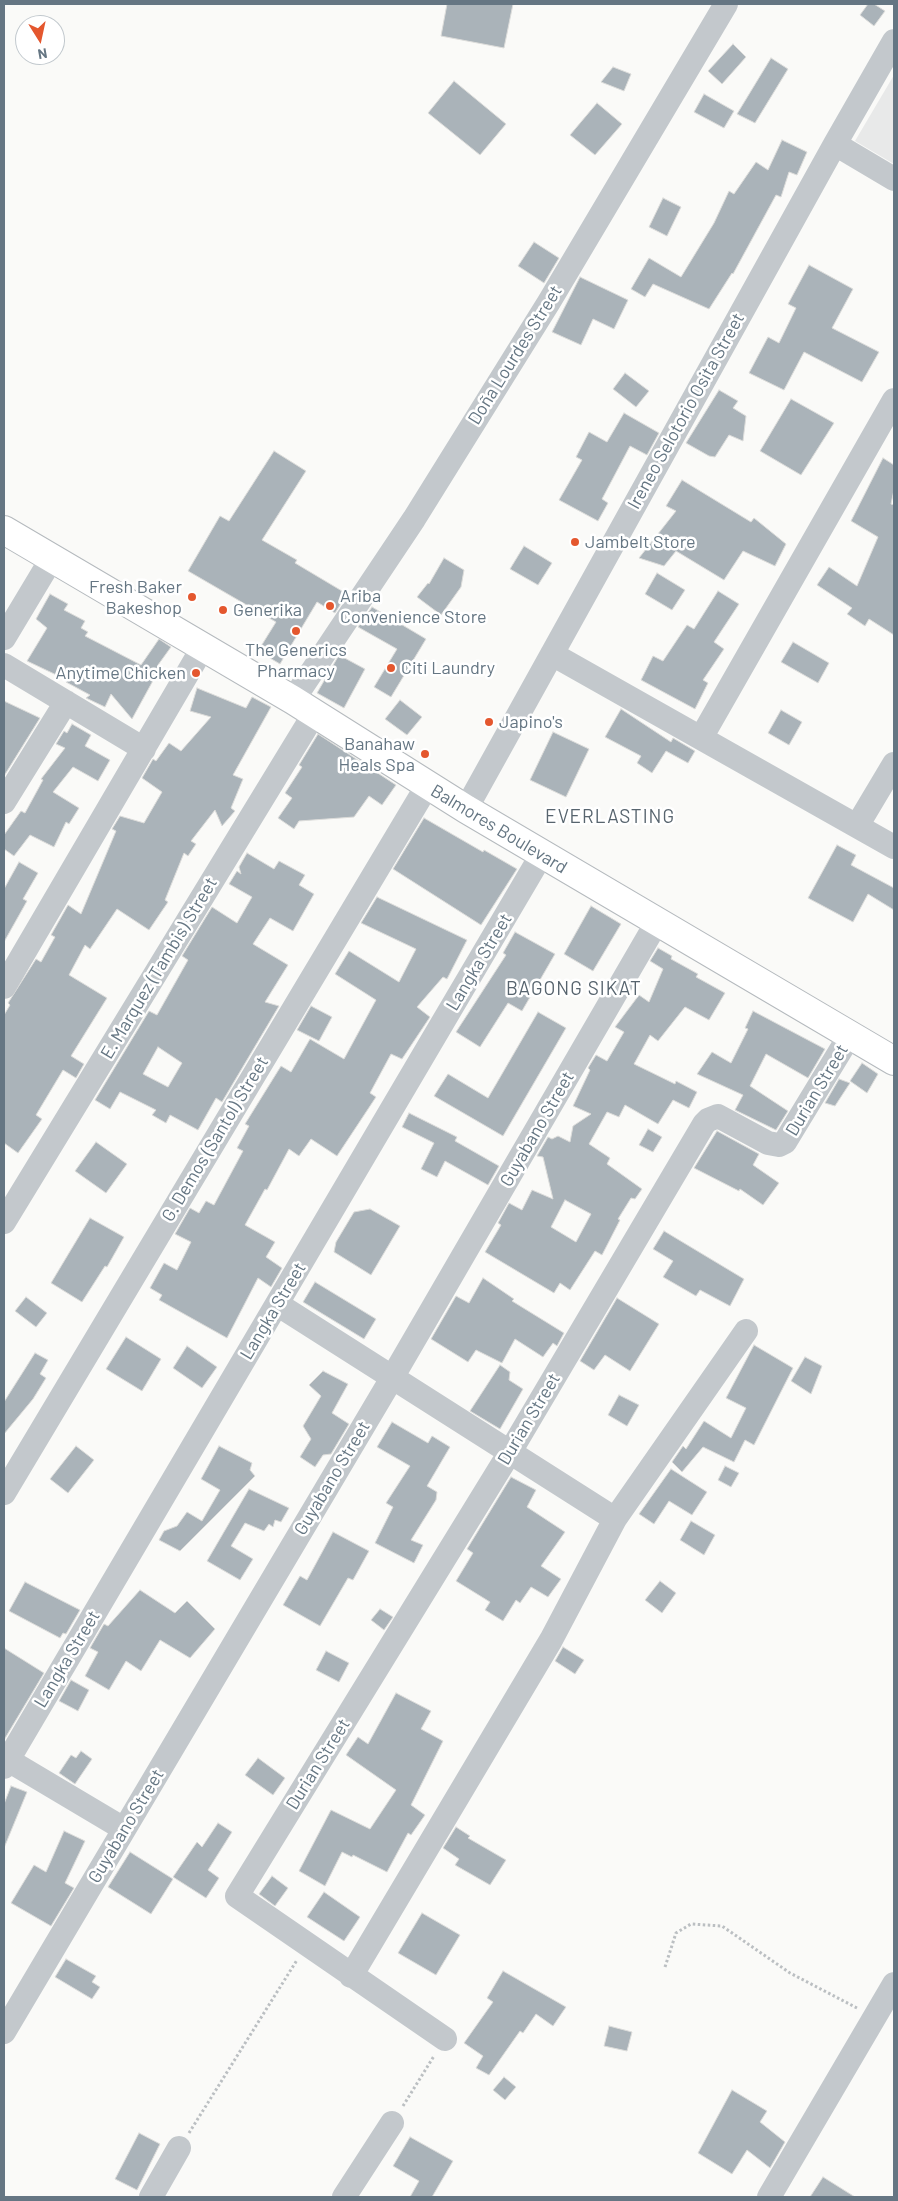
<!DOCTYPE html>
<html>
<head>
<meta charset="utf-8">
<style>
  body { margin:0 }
  #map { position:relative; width:898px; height:2201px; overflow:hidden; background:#fafaf8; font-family:Barlow,sans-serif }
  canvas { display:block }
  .frame { position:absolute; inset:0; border:5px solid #657683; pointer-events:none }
  .north { position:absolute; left:15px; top:15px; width:50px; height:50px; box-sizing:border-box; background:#fff; border:1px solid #c1c8cd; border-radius:50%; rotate:170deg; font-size:14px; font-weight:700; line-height:20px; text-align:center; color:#657683 }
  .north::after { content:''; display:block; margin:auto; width:18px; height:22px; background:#e4572e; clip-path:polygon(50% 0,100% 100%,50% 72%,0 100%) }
</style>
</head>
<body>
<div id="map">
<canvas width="898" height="2201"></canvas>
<div class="frame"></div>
<div class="north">N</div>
</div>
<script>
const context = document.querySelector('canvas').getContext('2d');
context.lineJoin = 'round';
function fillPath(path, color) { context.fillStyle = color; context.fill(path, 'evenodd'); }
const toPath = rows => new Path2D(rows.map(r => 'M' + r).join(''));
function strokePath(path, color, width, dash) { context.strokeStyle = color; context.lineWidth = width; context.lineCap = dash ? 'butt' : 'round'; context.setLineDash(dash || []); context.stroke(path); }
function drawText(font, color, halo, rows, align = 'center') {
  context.font = font + ' Barlow,sans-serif'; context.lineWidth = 5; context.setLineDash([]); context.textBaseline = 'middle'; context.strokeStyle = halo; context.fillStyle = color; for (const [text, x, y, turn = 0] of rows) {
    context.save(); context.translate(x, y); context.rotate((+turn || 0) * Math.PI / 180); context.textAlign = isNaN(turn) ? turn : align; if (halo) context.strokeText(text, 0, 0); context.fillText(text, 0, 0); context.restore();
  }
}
fillPath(toPath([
  [894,75,894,164,855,141]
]), '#e8e9e9');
const building = toPath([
  [447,4,513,4,504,48,441,36,447,4],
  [868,4,874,4,885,11,874,26,860,15,868,4],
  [733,44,746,57,722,84,708,71,733,44],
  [771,58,788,69,755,123,737,114,771,58],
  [613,67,631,74,624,91,601,82,613,67],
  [454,81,506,124,480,155,428,113,454,81],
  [704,94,734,111,724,128,694,112,704,94],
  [597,103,622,124,595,155,570,135,597,103],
  [782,140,807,152,797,175,789,172,781,197,776,195,733,274,732,273,709,309,653,284,645,297,631,289,649,258,681,277,714,223,729,191,734,194,756,162,768,170,782,140],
  [663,198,681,207,667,236,649,227,663,198],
  [534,242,559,258,544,283,518,266,534,242],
  [809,265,853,289,832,328,879,352,862,382,804,352,784,390,749,373,768,337,779,343,796,308,788,304,809,265],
  [580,277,628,300,614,329,593,319,581,345,552,332,580,277],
  [625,373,649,391,636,407,613,389,625,373],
  [719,390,738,401,733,408,746,416,743,441,729,435,715,457,709,456,686,443,719,390],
  [791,399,834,423,801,475,760,451,791,399],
  [624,413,659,433,647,455,630,446,602,499,608,503,598,521,559,500,582,460,576,457,589,432,607,442,624,413],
  [274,451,306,471,262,540,297,560,295,563,347,594,335,613,317,602,280,664,258,651,276,622,188,571,220,516,229,521,274,451],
  [883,458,894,465,894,490,891,504,894,505,894,635,869,619,865,626,847,614,852,608,817,585,829,567,857,586,878,537,851,521,883,458],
  [682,480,751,522,754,518,786,544,775,566,743,551,724,580,676,551,664,566,639,558,676,511,666,506,682,480],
  [524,546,552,563,538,585,510,569,524,546],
  [444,558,464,570,461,587,441,615,417,597,428,583,429,584,444,558],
  [657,573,685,590,672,610,645,594,657,573],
  [718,591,739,604,714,642,724,649,703,680,708,683,695,709,641,680,653,656,663,661,687,625,694,629,718,591],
  [50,594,68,604,64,610,85,621,81,628,88,632,85,636,141,665,159,639,171,647,158,665,161,666,132,719,111,694,105,707,86,698,90,695,66,682,67,680,27,661,47,628,36,619,50,594],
  [372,607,426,639,391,697,374,687,397,649,358,627,372,607],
  [793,642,829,663,818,683,781,662,793,642],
  [339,655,365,669,344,708,317,693,339,655],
  [197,688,246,708,252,697,271,707,233,775,243,779,231,808,235,811,222,826,215,810,191,841,196,844,188,856,184,853,165,900,168,902,149,930,117,909,90,949,85,945,69,975,107,998,71,1056,84,1064,76,1078,63,1070,36,1115,42,1119,18,1153,4,1143,4,1015,10,1005,8,1003,36,959,41,962,55,937,51,935,68,905,81,914,116,831,112,829,120,816,144,823,162,792,142,778,153,759,156,761,169,743,181,751,211,717,190,711,197,688],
  [400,700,422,717,407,735,385,719,400,700],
  [4,701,40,718,4,776,4,701],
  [621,709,671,742,673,738,695,751,688,763,666,751,652,773,637,763,641,756,605,737,621,709],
  [781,710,802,722,789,745,768,733,781,710],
  [72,724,91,735,85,746,110,760,98,781,73,767,53,792,79,808,69,824,66,822,54,847,30,835,14,856,4,849,4,835,21,811,25,813,43,780,41,779,65,748,56,744,64,731,67,733,72,724],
  [553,732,589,749,566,797,530,780,553,732],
  [318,734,396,785,382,805,369,796,354,817,299,821,294,829,278,818,292,798,285,793,302,767,299,765,318,734],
  [424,818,483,852,484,850,517,869,481,925,393,869,424,818],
  [837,845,856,855,851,865,894,888,894,910,868,894,853,922,808,898,837,845],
  [247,853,274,869,279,861,305,875,299,885,314,894,293,931,270,918,253,944,288,965,265,1002,279,1006,222,1102,216,1098,198,1130,170,1115,166,1123,152,1115,156,1110,120,1092,110,1109,95,1100,149,1011,157,1015,188,960,182,956,212,907,237,923,252,897,229,884,237,871,241,874,239,867,247,853],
  [158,1047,182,1063,168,1087,143,1074,158,1047],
  [19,862,38,873,23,899,27,901,4,942,4,889,19,862],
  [377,897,467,940,447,979,443,977,417,1007,430,1017,402,1059,391,1054,370,1093,376,1097,337,1156,311,1139,299,1156,289,1149,267,1190,265,1189,245,1225,275,1242,266,1257,282,1268,271,1287,258,1278,227,1338,159,1300,162,1295,150,1288,164,1263,177,1270,191,1242,175,1234,190,1208,199,1213,206,1201,214,1205,243,1151,237,1148,249,1126,245,1124,281,1066,291,1072,310,1039,344,1059,376,1000,335,974,349,951,399,982,416,949,361,923,377,897],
  [591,906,621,924,593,971,564,954,591,906],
  [515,932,555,954,522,1011,508,1003,480,1047,456,1032,506,955,503,953,515,932],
  [658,948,672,956,671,959,698,974,696,977,725,993,709,1020,685,1007,658,1041,650,1035,634,1064,675,1084,676,1081,697,1092,689,1108,673,1100,658,1124,625,1105,619,1117,607,1112,589,1144,610,1158,607,1164,642,1189,635,1199,631,1198,618,1219,620,1220,602,1255,595,1251,570,1290,560,1283,554,1293,485,1252,501,1225,498,1223,509,1203,522,1210,532,1190,553,1199,543,1157,537,1156,548,1137,552,1139,558,1136,570,1142,573,1126,591,1114,573,1106,590,1070,588,1068,596,1055,607,1061,624,1032,615,1027,639,995,649,1002,663,969,650,961,658,948],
  [565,1200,591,1214,576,1242,551,1227,565,1200],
  [311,1006,332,1017,319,1041,297,1030,311,1006],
  [753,1011,825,1049,808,1078,766,1054,750,1086,788,1111,776,1130,735,1110,743,1095,697,1074,712,1052,731,1063,748,1029,745,1028,753,1011],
  [538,1012,566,1028,503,1136,434,1096,448,1074,488,1098,538,1012],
  [862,1063,878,1074,867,1093,850,1081,862,1063],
  [839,1079,850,1083,835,1106,825,1103,839,1079],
  [409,1113,457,1137,455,1141,499,1166,488,1185,445,1161,437,1177,421,1169,434,1143,402,1127,409,1113],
  [648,1129,662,1137,653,1152,639,1145,648,1129],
  [717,1131,759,1154,753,1165,779,1183,763,1205,740,1189,739,1191,694,1168,717,1131],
  [96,1142,127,1164,106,1193,75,1171,96,1142],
  [370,1209,400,1226,371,1275,334,1252,336,1242,354,1212,370,1209],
  [90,1218,124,1237,107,1267,105,1266,82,1302,51,1283,90,1218],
  [664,1231,744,1279,730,1306,700,1290,696,1296,663,1277,673,1261,653,1249,664,1231],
  [483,1278,514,1299,512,1301,564,1333,557,1346,553,1343,543,1357,515,1339,502,1363,476,1350,468,1362,431,1339,456,1296,469,1303,483,1278],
  [315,1282,376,1319,364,1339,303,1302,315,1282],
  [26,1297,47,1313,36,1327,15,1311,26,1297],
  [617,1298,659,1324,630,1371,605,1355,594,1370,580,1361,617,1298],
  [126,1337,161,1359,142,1391,106,1369,126,1337],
  [754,1345,793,1368,754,1445,745,1440,734,1462,703,1447,682,1472,672,1462,683,1446,686,1449,704,1421,731,1438,746,1408,726,1398,754,1345],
  [187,1346,217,1367,202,1388,173,1368,187,1346],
  [35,1353,48,1360,40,1374,46,1378,33,1399,4,1434,4,1402,35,1353],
  [805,1357,822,1366,811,1394,791,1381,805,1357],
  [500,1365,510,1372,509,1380,523,1389,500,1429,470,1411,500,1365],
  [323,1371,348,1384,332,1413,349,1424,331,1454,323,1455,315,1467,300,1457,311,1439,303,1426,321,1396,309,1385,323,1371],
  [619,1395,639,1405,627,1426,608,1415,619,1395],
  [392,1422,428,1443,432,1436,450,1447,427,1486,437,1492,436,1500,411,1540,423,1545,414,1563,375,1543,393,1507,386,1503,410,1466,377,1447,392,1422],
  [76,1446,94,1460,68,1493,50,1479,76,1446],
  [219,1446,252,1463,250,1470,255,1476,180,1551,159,1540,164,1531,177,1526,187,1512,202,1521,220,1490,201,1479,219,1446],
  [725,1466,739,1473,731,1487,718,1480,725,1466],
  [671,1469,707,1492,692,1515,669,1501,654,1524,639,1514,671,1469],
  [511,1477,536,1490,527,1507,565,1532,541,1566,561,1579,548,1597,531,1587,520,1603,516,1600,503,1621,485,1610,490,1602,456,1581,473,1553,467,1549,511,1477],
  [249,1489,289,1508,281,1522,275,1520,273,1527,269,1524,264,1531,245,1523,231,1546,253,1559,240,1580,207,1561,249,1489],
  [691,1521,715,1535,704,1555,680,1540,691,1521],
  [333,1532,369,1551,353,1580,348,1578,320,1626,283,1605,300,1576,307,1580,333,1532],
  [660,1581,676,1593,662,1613,645,1600,660,1581],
  [25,1582,80,1610,66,1634,63,1633,60,1638,9,1611,25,1582],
  [140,1590,175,1613,187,1601,215,1629,190,1658,160,1640,141,1671,126,1661,109,1690,85,1676,98,1652,90,1648,104,1624,108,1626,140,1590],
  [380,1609,393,1617,384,1630,371,1620,380,1609],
  [563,1647,584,1660,575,1674,555,1661,563,1647],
  [4,1648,44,1673,4,1740,4,1648],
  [326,1651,349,1663,339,1682,316,1670,326,1651],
  [71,1680,89,1690,78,1711,59,1701,71,1680],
  [396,1693,431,1711,421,1729,443,1741,411,1805,425,1815,411,1835,408,1833,387,1872,353,1855,352,1857,342,1852,325,1886,299,1871,331,1810,370,1829,396,1790,346,1755,358,1737,368,1744,396,1693],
  [81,1751,92,1759,75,1784,59,1773,71,1755,76,1758,81,1751],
  [258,1758,285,1778,273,1795,245,1775,258,1758],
  [11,1786,27,1792,4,1848,4,1804,11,1786],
  [218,1823,232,1832,208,1870,219,1878,206,1898,173,1877,197,1842,202,1847,218,1823],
  [456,1827,470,1836,468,1838,506,1860,490,1885,455,1865,459,1859,443,1848,456,1827],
  [64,1831,85,1841,65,1883,74,1888,51,1926,11,1903,34,1865,46,1872,64,1831],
  [130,1852,173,1879,151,1914,108,1887,130,1852],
  [272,1876,288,1888,275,1906,259,1894,272,1876],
  [324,1892,360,1917,344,1941,307,1917,324,1892],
  [422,1913,460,1935,436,1975,398,1953,422,1913],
  [66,1959,96,1976,92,1982,100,1987,92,1999,55,1977,66,1959],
  [503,1971,566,2007,553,2026,536,2014,523,2033,520,2031,489,2075,476,2068,483,2056,464,2043,493,2002,487,1998,503,1971],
  [609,2026,632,2032,627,2051,604,2046,609,2026],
  [504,2077,516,2087,505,2100,493,2090,504,2077],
  [732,2090,767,2111,760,2122,785,2142,770,2168,747,2150,732,2174,698,2153,732,2090],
  [139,2133,160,2144,137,2190,115,2179,139,2133],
  [410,2137,453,2161,432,2197,410,2197,419,2181,393,2166,410,2137],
  [823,2177,855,2197,810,2197,823,2177]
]);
fillPath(building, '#aab3b9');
strokePath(building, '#dcdcda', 1);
const major = toPath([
  [4,530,293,700,466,809,894,1061]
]);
strokePath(major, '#b5babe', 30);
strokePath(toPath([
  [665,1967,676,1933,691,1924,722,1926,790,1973,857,2008],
  [403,2106,434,2056],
  [189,2133,297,1960]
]), '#bbbfc2', 3, [2.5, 2.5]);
strokePath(toPath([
  [835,144,894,179],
  [4,638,52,558],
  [552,654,894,847],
  [4,665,144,749],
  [293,700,414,519,549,302,726,4],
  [701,738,894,400],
  [4,802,66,702],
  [466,809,835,144,894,41],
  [857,826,894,764],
  [4,987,203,647],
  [4,1222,314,714],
  [277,1304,615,1519],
  [4,1493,427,786],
  [8,1760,124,1829],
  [4,1767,542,854],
  [351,1976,551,1640,615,1519,746,1331],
  [4,2032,392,1378,657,922],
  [445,2039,237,1896,510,1452,704,1124,708,1120,718,1116,768,1143,779,1145,785,1142,850,1035],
  [151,2197,179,2148],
  [344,2197,392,2123],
  [769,2197,894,1984]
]), '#c3c8cc', 24);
strokePath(major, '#fff', 28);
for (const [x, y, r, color] of [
  [575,542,5,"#e4572e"],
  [192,597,5,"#e4572e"],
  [330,606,5,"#e4572e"],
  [223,610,5,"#e4572e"],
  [296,631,5,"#e4572e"],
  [391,668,5,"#e4572e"],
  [196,673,5,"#e4572e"],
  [489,722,5,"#e4572e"],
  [425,754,5,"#e4572e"]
]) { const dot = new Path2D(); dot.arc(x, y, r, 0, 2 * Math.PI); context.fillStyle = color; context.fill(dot); strokePath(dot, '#fff', 2); }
drawText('18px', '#657683', '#fff', [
  ["Doña Lourdes Street",515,355,-58],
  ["Ireneo Selotorio Osita Street",686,411,-61],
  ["Balmores Boulevard",499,829,31],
  ["Langka Street",479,962,-59],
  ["E. Marquez (Tambis) Street",159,968,-59],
  ["Durian Street",817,1090,-59],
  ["Guyabano Street",537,1129,-60],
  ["G. Demos (Santol) Street",215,1139,-59],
  ["Langka Street",273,1311,-59],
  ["Durian Street",529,1419,-59],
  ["Guyabano Street",332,1478,-59],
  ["Langka Street",67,1659,-59],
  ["Durian Street",318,1764,-58],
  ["Guyabano Street",126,1826,-59]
]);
drawText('18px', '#657683', '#fff', [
  ["Jambelt Store",585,542],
  ["Fresh Baker",182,587,"right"],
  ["Bakeshop",182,608,"right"],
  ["Ariba",340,596],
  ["Convenience Store",340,617],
  ["Generika",233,610],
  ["The Generics",296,650,"center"],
  ["Pharmacy",296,671,"center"],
  ["Citi Laundry",401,668],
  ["Anytime Chicken",186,673,"right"],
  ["Japino's",499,722],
  ["Banahaw",415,744,"right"],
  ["Heals Spa",415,765,"right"]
], 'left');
context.letterSpacing = '1px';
drawText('19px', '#57646e', '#fff', [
  ["EVERLASTING",610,817],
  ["BAGONG SIKAT",574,989]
]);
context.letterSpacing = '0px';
</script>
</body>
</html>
